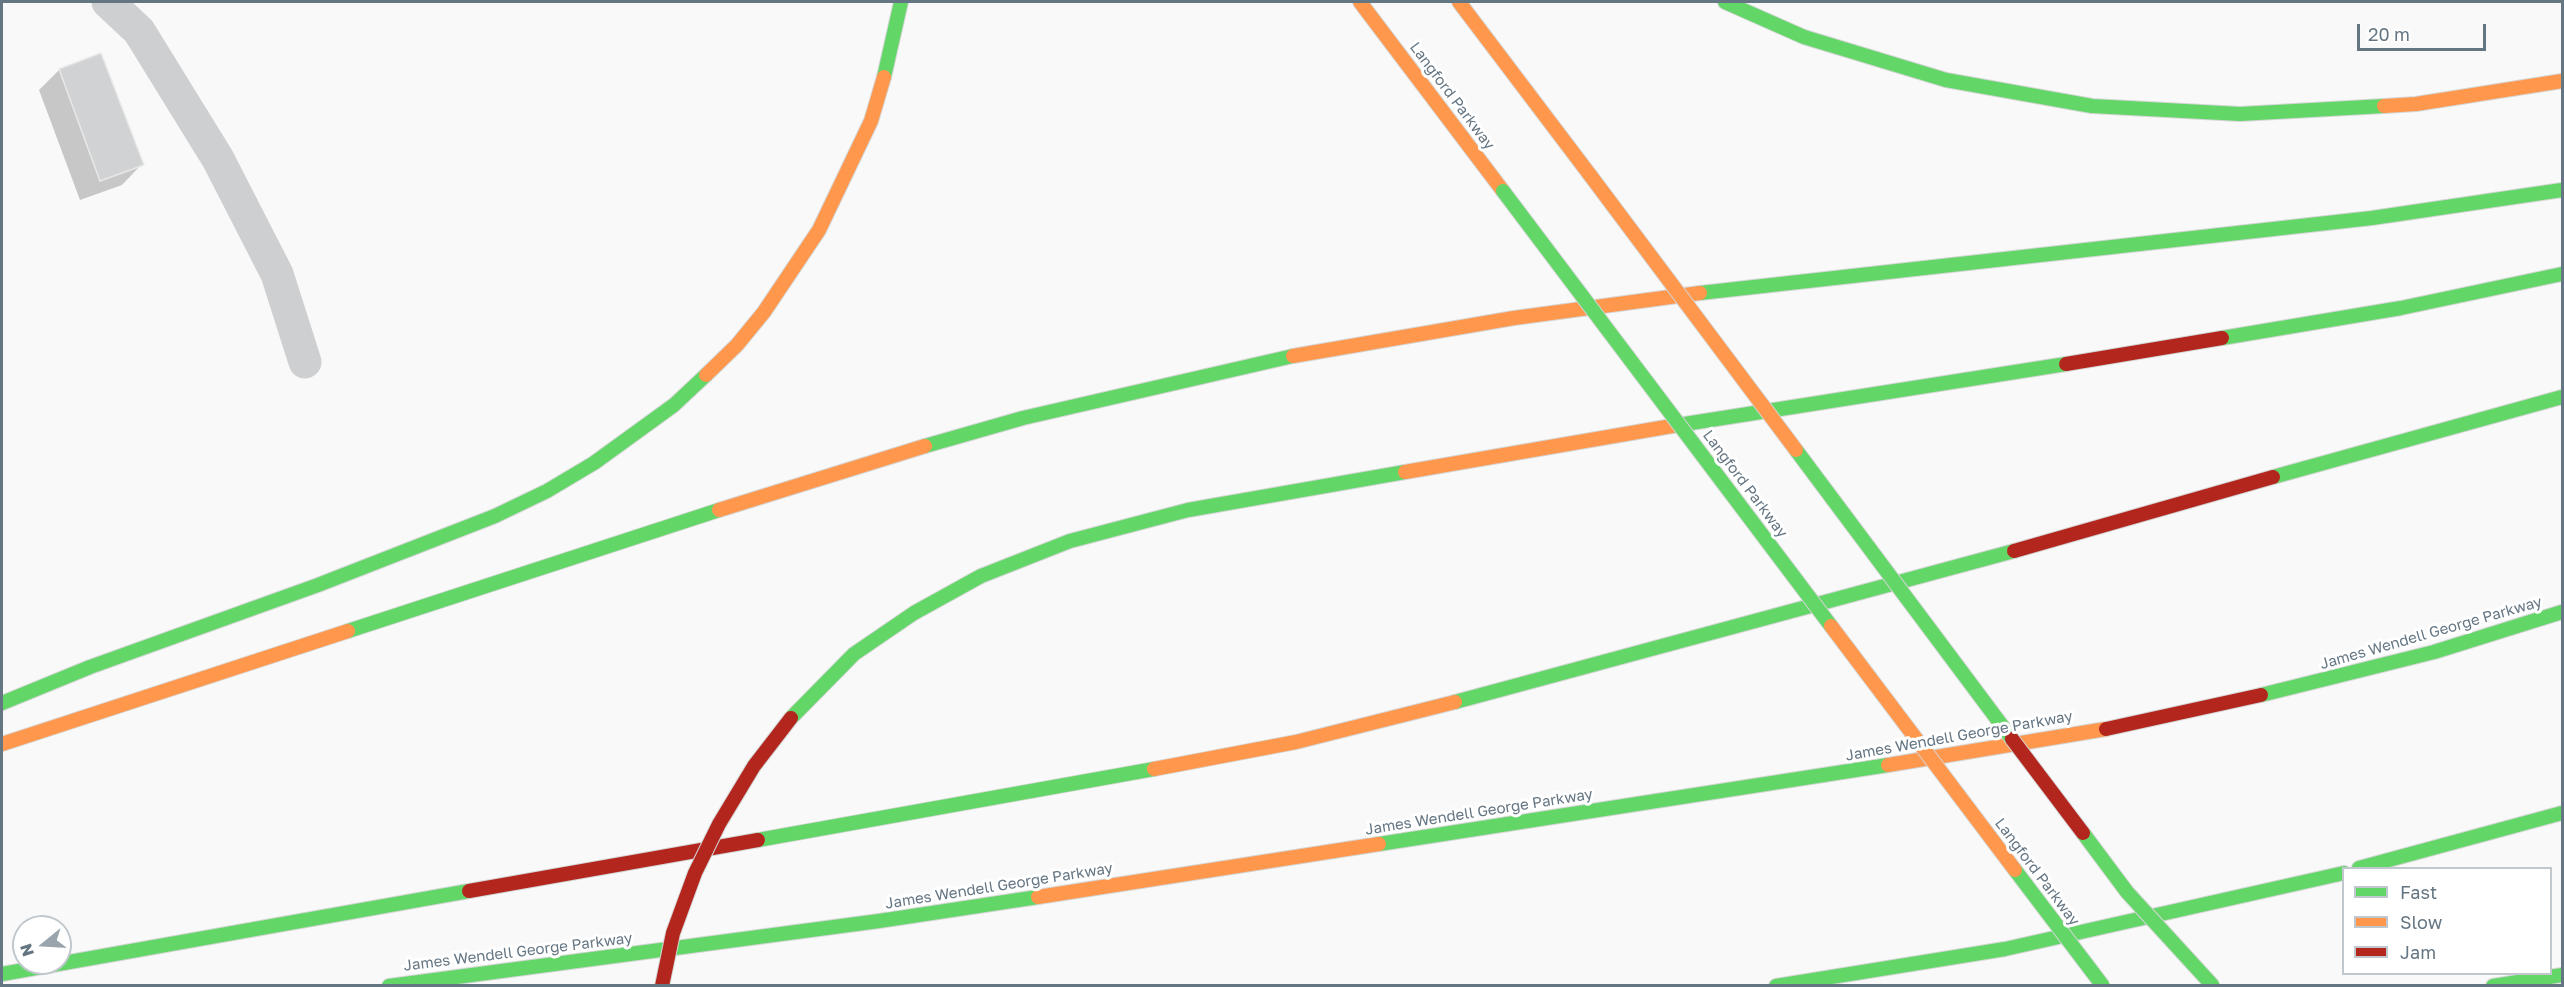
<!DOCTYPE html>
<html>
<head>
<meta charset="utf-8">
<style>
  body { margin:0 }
  #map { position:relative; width:2564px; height:987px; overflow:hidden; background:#f9f9f9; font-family:"Golos Text",sans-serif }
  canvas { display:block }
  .frame { position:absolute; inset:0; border:3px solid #657683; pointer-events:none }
  .legend { position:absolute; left:2342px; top:867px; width:210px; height:108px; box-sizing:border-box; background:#fff; border:2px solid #c1c8cd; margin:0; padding:8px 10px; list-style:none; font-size:18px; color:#657683 }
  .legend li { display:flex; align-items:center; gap:12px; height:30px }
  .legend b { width:30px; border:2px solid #c1c8cd }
  .north { position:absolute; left:12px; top:915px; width:60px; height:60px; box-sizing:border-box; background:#fff; border:2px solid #c1c8cd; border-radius:50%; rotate:252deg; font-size:16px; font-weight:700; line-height:24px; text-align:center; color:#657683 }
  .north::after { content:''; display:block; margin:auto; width:21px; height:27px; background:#99a4ac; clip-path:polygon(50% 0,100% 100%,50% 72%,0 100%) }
  .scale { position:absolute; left:2357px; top:24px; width:129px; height:27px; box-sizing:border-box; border:3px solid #657683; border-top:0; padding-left:8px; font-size:18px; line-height:21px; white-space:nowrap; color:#657683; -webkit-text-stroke:4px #fff; paint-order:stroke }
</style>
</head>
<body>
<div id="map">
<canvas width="2564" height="987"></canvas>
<div class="frame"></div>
<ul class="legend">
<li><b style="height:8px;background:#63d668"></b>Fast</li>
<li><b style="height:8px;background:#ff974d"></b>Slow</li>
<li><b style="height:8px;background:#b3261e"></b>Jam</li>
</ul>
<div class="north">N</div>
<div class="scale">20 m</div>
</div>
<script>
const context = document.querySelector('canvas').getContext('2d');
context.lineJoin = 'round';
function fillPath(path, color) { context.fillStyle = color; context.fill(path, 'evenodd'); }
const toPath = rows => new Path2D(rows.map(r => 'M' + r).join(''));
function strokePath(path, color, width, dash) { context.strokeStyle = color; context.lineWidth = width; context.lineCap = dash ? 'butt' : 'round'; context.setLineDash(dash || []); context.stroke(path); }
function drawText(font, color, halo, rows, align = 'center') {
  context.font = font + ' "Golos Text",sans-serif'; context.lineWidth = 6; context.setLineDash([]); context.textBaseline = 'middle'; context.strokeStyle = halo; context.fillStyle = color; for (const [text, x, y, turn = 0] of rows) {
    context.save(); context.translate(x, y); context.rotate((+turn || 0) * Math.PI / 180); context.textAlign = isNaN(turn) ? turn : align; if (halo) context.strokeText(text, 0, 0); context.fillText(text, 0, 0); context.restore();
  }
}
fillPath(toPath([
  [59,70,142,164,122,185,80,200,39,90]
]), '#0003');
const building = toPath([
  [101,53,144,165,100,181,59,69,101,53]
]);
fillPath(building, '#d0d2d3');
strokePath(building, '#e8e8e8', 1.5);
const fast = toPath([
  [1725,2,1804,37,1946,80,2092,106,2240,114,2384,106],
  [884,77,901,2],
  [1700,293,2372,218,2562,190],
  [2222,338,2401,308,2562,274],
  [1672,426,2066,364],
  [925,446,1023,418,1293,356],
  [2273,477,2562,397],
  [348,631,719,510],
  [2261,695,2434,652,2562,612],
  [1455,702,2014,551],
  [2,703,90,667,318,585,495,516,547,491,594,463,674,405,706,375],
  [791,718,854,654,914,613,981,576,1070,541,1188,510,1405,472],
  [2083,833,2127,892],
  [758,840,1154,769],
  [1379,844,1888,765],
  [2359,868,2562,813],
  [2,974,469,891],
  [389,986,879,921,1038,897],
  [1776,986,2005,949,2344,873],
  [2493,986,2562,975]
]);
const slow = toPath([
  [1360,2,1503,191],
  [1459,2,1590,175],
  [2384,106,2416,104,2562,81],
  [1293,356,1514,318,1700,293],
  [706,375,737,345,764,312,819,230,871,121,884,77],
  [1405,472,1672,426],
  [719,510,925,446],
  [2,744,348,631],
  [1888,765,2106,729],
  [1154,769,1296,742,1455,702],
  [1038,897,1379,844]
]);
const jam = toPath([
  [2066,364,2222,338],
  [2014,551,2273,477],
  [2106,729,2261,695],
  [469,891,758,840]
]);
strokePath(fast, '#d5d6d6', 16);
strokePath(slow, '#d5d6d6', 16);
strokePath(jam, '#d5d6d6', 16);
strokePath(toPath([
  [108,2,139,31,218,159,277,274,305,362]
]), '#cecfd0', 33);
strokePath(fast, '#63d668', 14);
strokePath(slow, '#ff974d', 14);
strokePath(jam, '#b3261e', 14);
const fastBridge = toPath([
  [1503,191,1831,626],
  [1796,450,2012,739],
  [2015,870,2103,986],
  [2127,892,2213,986]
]);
const slowBridge = toPath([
  [1590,175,1796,450],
  [1831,626,2015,870]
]);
const jamBridge = toPath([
  [2012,739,2083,833],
  [662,986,673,933,695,873,719,824,754,766,791,718]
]);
strokePath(fastBridge, '#d5d6d6', 16, []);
strokePath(slowBridge, '#d5d6d6', 16, []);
strokePath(jamBridge, '#d5d6d6', 16, []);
strokePath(fastBridge, '#63d668', 14);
strokePath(slowBridge, '#ff974d', 14);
strokePath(jamBridge, '#b3261e', 14);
drawText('15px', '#657683', '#fff', [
  ["Langford Parkway",1452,96,53],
  ["Langford Parkway",1745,484,53],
  ["James Wendell George Parkway",2431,633,-16],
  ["James Wendell George Parkway",1959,736,-10],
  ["James Wendell George Parkway",1479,812,-9],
  ["Langford Parkway",2037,872,53],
  ["James Wendell George Parkway",999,886,-9],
  ["James Wendell George Parkway",518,952,-7]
]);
</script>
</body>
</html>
